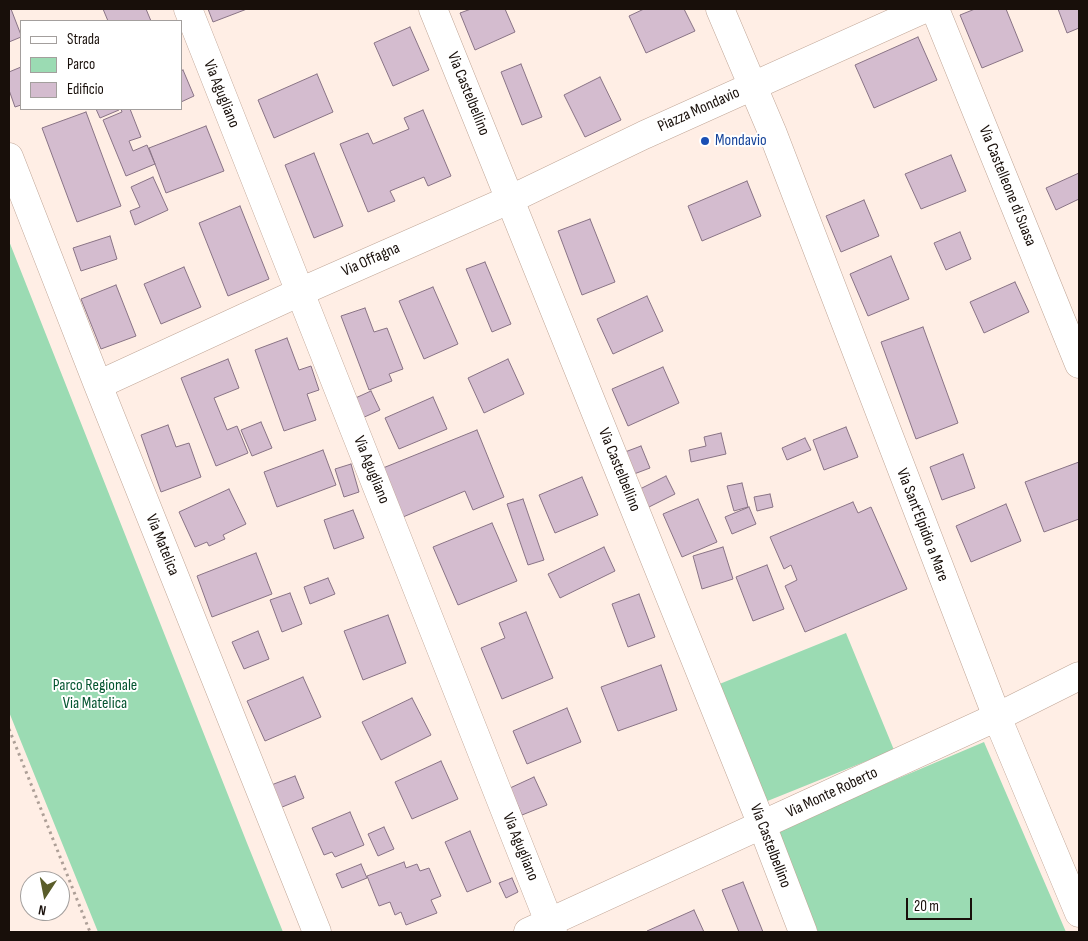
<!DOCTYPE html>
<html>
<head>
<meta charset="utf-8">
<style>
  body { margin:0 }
  #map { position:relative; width:1088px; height:941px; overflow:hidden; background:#ffeee5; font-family:"Sofia Sans Condensed",sans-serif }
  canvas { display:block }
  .frame { position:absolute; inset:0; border:10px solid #180f0a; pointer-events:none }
  .legend { position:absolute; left:20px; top:20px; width:162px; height:90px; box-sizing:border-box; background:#fff; border:1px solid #a39f9d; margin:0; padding:6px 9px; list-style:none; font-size:15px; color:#180f0a }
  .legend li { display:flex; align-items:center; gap:10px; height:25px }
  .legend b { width:25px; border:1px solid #a39f9d }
  .north { position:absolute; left:20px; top:871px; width:50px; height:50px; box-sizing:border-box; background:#fff; border:1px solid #a39f9d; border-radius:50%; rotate:191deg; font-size:14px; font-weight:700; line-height:20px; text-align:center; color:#180f0a }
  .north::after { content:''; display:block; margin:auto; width:18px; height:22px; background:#5a5d2a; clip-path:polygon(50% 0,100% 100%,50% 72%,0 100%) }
  .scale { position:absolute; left:906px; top:898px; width:66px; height:22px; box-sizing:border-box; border:2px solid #180f0a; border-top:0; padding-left:6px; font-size:15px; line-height:18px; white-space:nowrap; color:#180f0a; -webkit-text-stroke:4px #fff; paint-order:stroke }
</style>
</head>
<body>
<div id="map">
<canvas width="1088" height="941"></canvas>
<div class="frame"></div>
<ul class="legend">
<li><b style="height:6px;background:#fff"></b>Strada</li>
<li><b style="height:14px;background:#9bdbb3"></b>Parco</li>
<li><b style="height:14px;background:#d4bccf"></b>Edificio</li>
</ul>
<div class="north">N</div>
<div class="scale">20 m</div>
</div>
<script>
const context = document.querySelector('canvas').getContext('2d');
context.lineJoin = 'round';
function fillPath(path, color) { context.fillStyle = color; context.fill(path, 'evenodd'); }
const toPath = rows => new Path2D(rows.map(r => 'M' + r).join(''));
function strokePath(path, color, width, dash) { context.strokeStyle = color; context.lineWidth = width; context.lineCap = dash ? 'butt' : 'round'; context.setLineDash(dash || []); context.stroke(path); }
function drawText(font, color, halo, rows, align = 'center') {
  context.font = font + ' "Sofia Sans Condensed",sans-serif'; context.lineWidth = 4; context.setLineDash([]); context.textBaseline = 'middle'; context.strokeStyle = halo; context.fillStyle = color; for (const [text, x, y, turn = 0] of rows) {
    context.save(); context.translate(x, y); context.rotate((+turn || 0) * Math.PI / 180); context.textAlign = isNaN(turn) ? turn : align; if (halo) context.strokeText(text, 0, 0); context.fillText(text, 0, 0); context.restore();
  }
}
fillPath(toPath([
  [9,241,247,843,283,932,98,932,9,712],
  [846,633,894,750,765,802,717,685],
  [984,742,1066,932,818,932,774,831]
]), '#9bdbb3');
const building = toPath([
  [9,9,11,9,21,35,21,37,9,42,9,9],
  [103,9,146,9,151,21,108,21,103,9],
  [208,9,247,9,213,22,208,9],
  [471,9,505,9,515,32,475,50,460,13,471,9],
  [644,9,684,9,695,31,646,53,629,16,644,9],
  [975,9,1006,9,1023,51,982,68,960,15,975,9],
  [1058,9,1079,9,1079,28,1067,33,1058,9],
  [410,27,429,70,393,86,374,43,410,27],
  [918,37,937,80,874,108,855,65,918,37],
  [521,64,542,117,522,125,501,72,521,64],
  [21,67,21,105,15,107,9,90,9,72,21,67],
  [183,70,194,96,181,102,181,71,183,70],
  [317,74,333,112,274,138,258,100,317,74],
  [600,77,621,120,585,137,564,95,600,77],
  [96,109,119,109,119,110,100,118,96,109],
  [121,109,130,109,141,137,129,141,133,151,147,145,155,164,126,176,103,120,122,112,121,109],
  [423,110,451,176,428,186,424,177,390,191,395,201,368,212,340,144,368,133,373,144,409,129,404,118,423,110],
  [86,112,121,206,77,222,42,128,86,112],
  [206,126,224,171,166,193,149,148,206,126],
  [314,153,343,226,314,238,285,165,314,153],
  [951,155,966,191,921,209,905,174,951,155],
  [1079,173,1079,199,1056,210,1046,188,1079,173],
  [153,177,168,210,135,225,130,211,140,207,131,187,153,177],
  [747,181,761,216,702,241,688,206,747,181],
  [864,200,879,236,841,252,826,216,864,200],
  [240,206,269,279,228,296,199,223,240,206],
  [590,219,615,282,582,295,558,231,590,219],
  [960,232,971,259,946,270,934,243,960,232],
  [110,236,117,259,81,271,73,248,110,236],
  [891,256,909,299,868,316,850,274,891,256],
  [485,262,511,324,492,332,466,269,485,262],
  [184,267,201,307,161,324,144,284,184,267],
  [1015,282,1029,312,984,333,970,302,1015,282],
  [116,285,136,336,101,349,81,299,116,285],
  [433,287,458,344,424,359,399,301,433,287],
  [647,296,663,331,613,354,597,319,647,296],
  [365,308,374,332,387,328,403,369,389,374,392,381,369,390,341,316,365,308],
  [923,327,958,423,916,439,881,342,923,327],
  [287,338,299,370,311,366,319,390,307,394,316,420,284,431,255,350,287,338],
  [228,359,239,388,214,398,227,430,237,426,248,453,216,466,181,378,228,359],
  [508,359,524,394,484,413,468,378,508,359],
  [663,367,679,403,628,426,612,389,663,367],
  [371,391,380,410,360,419,351,400,371,391],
  [433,397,447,429,399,449,385,418,433,397],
  [261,422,272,448,252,456,241,430,261,422],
  [168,425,176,447,189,443,201,477,161,492,141,435,168,425],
  [846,427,858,457,824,470,813,440,846,427],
  [477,430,504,497,473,510,465,491,403,517,383,468,477,430],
  [721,433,726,454,691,462,689,450,706,446,704,437,721,433],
  [805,438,811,450,787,460,782,448,805,438],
  [641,446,650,468,634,474,625,452,641,446],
  [323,450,336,485,277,507,264,472,323,450],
  [963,454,975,488,942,500,930,467,963,454],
  [1079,462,1079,519,1044,532,1025,482,1079,462],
  [351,464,359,492,344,497,335,469,351,464],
  [666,476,675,494,647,508,638,490,666,476],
  [582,477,598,515,555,533,539,495,582,477],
  [742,483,748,507,734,511,727,486,742,483],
  [229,489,246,524,223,535,225,539,209,546,207,542,195,547,179,512,229,489],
  [770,494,773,507,757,511,754,497,770,494],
  [523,499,544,560,528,565,507,504,523,499],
  [698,499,717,542,682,557,663,514,698,499],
  [853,502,858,513,871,507,907,589,805,632,785,586,797,580,791,565,784,569,770,537,853,502],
  [1006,504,1021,541,971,562,956,526,1006,504],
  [749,507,756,524,732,534,725,517,749,507],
  [353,510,364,538,334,549,324,520,353,510],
  [492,523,517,581,458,605,433,547,492,523],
  [604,547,615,571,560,598,548,574,604,547],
  [723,547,733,579,702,589,693,556,723,547],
  [256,553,272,594,212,617,197,576,256,553],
  [767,565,784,609,753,621,736,577,767,565],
  [328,578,335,594,310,604,304,587,328,578],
  [290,593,302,624,282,632,270,600,290,593],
  [639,594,655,637,628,647,612,604,639,594],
  [526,612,553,678,502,699,481,648,505,638,499,623,526,612],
  [388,615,406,663,363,680,344,631,388,615],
  [258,631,269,659,244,669,232,642,258,631],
  [661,665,677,710,618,731,601,687,661,665],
  [303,677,321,717,265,741,247,701,303,677],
  [412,698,431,735,381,760,362,722,412,698],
  [567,708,581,742,527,764,513,731,567,708],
  [441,761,458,799,412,819,395,782,441,761],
  [295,776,304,798,275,810,266,787,295,776],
  [534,777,547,805,522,815,510,788,534,777],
  [350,812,364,845,335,857,332,852,324,855,312,828,350,812],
  [384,827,394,849,378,856,368,834,384,827],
  [470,831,491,882,467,892,445,842,470,831],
  [404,862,406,868,417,864,420,871,429,868,441,896,431,900,437,913,406,925,401,912,395,915,390,902,379,906,367,876,404,862],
  [361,864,367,878,342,888,336,874,361,864],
  [512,878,518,892,506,898,499,883,512,878],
  [743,882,763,932,739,932,722,890,743,882],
  [694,910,704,932,648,932,647,931,694,910]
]);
fillPath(building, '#d4bccf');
strokePath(building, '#897385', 1);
const minor = toPath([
  [188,9,553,932],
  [433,9,762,825,803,932],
  [720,9,773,134,997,717,1079,913],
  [935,9,1079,364],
  [9,157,98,385,317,932],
  [98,385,300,292,511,199,644,135,924,9],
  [528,932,997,717,1079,676]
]);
strokePath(minor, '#c0a697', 29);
strokePath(toPath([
  [9,729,90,932]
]), '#ad9f97', 3, [2.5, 4]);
strokePath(minor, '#fff', 28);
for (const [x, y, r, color] of [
  [705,141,5,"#1a4fb4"]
]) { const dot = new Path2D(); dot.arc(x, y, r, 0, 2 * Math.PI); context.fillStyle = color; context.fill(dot); strokePath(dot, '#fff', 2); }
drawText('16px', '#180f0a', '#fff', [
  ["Via Agugliano",221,94,68],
  ["Via Castelbellino",468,94,68],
  ["Piazza Mondavio",699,110,-24],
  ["Via Castelleone di Suasa",1007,186,68],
  ["Via Offagna",371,260,-24],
  ["Via Agugliano",371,470,68],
  ["Via Castelbellino",619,470,68],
  ["Via Sant'Elpidio a Mare",922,525,69],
  ["Via Matelica",162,545,68],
  ["Via Monte Roberto",832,793,-25],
  ["Via Castelbellino",770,846,69],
  ["Via Agugliano",520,847,68]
]);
drawText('16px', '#164399', '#fff', [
  ["Mondavio",715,141]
], 'left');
drawText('16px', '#055531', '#fff', [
  ["Parco Regionale",95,686],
  ["Via Matelica",95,704]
]);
</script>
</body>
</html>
